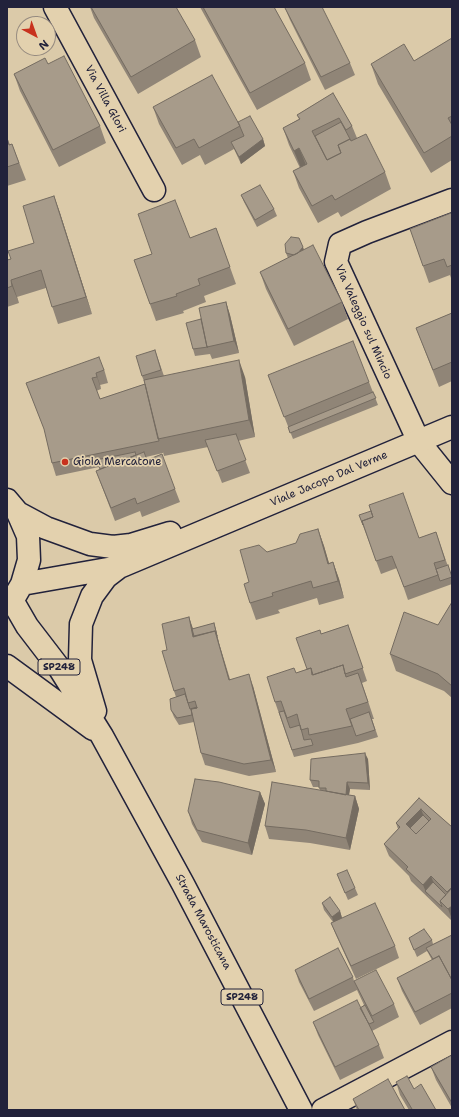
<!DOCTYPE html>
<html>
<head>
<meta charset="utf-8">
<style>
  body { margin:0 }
  #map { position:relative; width:459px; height:1117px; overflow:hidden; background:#dbcaa9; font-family:"Shantell Sans",sans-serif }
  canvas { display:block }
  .frame { position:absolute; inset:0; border:8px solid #22223b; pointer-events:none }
  .north { position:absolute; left:16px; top:16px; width:40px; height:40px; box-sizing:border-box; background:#e3d1ae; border:1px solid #968b80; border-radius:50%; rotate:139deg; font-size:11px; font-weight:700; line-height:16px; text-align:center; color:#22223b }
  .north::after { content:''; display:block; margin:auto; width:14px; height:18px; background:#c8321e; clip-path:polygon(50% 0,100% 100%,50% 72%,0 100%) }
</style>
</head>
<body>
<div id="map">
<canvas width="459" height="1117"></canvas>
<div class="frame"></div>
<div class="north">N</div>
</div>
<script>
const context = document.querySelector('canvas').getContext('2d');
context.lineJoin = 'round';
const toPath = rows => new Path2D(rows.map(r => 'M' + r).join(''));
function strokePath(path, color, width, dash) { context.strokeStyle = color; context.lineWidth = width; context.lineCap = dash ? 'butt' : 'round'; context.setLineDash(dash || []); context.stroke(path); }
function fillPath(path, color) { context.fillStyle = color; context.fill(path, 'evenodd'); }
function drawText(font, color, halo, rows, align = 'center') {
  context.font = font + ' "Shantell Sans",sans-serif'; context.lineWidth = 3.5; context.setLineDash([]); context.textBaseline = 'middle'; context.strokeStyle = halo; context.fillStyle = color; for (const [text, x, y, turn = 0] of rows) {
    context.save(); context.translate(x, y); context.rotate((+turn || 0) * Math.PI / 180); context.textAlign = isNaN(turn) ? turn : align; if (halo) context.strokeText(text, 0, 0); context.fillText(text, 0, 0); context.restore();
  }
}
const street = toPath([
  [55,7,154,190],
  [452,200,367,232,340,244,336,262,419,442,452,483],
  [323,1110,452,1042]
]);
const primary = toPath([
  [7,500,18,513,28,536,29,560,22,584,15,596],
  [18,513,46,528,90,544,113,547,131,545,170,533],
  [22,584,119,567,452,427],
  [12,600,27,626,60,669,102,736,183,884,301,1110],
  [7,666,93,729],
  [95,711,80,660,81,624,92,596,106,577,119,567]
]);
strokePath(street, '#22223b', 25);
strokePath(primary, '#22223b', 25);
strokePath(street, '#e3d1ae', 22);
strokePath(primary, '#e3d1ae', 22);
fillPath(toPath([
  [90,7,160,7,195,40,201,57,138,94,94,18],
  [200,7,274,7,305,63,311,80,257,110],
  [285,8,350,63,355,75,325,90,290,20],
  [452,38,452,160,431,173,378,84,371,64,414,61],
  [48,64,100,126,106,143,59,167,20,91,14,74],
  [333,93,352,126,357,138,385,172,391,189,341,217,338,212,318,223,299,188,293,171,300,168,289,145,283,128,299,119,297,115],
  [153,107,238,122,263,139,265,146,241,164,234,149,205,165,200,155,182,165,159,124],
  [7,137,10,145,12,144,26,180,7,186],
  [241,195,274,209,277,216,257,227,244,202],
  [54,196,60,213,92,314,58,324,46,288,17,297,19,303,7,307,7,260,11,259,34,243],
  [452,216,452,281,450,275,429,283,410,229],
  [216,228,236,284,204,296,206,302,183,311,184,313,156,321,134,260,152,254,190,238],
  [299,238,304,250,342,302,348,319,294,346,266,289,260,272,288,258,286,253],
  [226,302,230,315,239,353,212,359,210,354,195,356,193,349,201,319],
  [452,313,452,381,439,387,416,328],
  [155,350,164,376,245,377,255,437,238,441,250,473,222,483,208,447,164,456,163,452,163,453,146,457,147,460,175,489,180,502,142,517,140,511,115,521,96,471,100,469,99,467,56,476,52,463,45,431,26,383,104,369,108,383,100,385,101,389,96,391,100,399,145,384,142,376],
  [268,375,369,382,378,405,293,439],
  [359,515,419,538,436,532,452,578,452,584,408,600,397,568,381,574],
  [318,529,324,546,329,563,333,562,339,579,344,598,319,605,317,598,278,610,280,613,256,620,250,603,249,582,267,552,296,543],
  [452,602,452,698,444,691,396,671,390,654,438,625],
  [189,617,193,629,214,623,216,630,219,643,230,679,253,686,276,772,249,776,205,765,201,753,194,722,179,725,174,717,171,710,176,697,174,691,167,650],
  [348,625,367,681,362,683,374,719,372,719,378,737,358,743,294,757,275,702,296,673,307,669,321,634],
  [368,759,370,790,350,789,349,795,355,796,359,809,350,850,310,843,269,839,265,826,320,790,319,787,313,787,310,780],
  [260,792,265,804,252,855,202,842,192,824,188,811],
  [419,798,452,827,452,921,411,881,409,876,389,856,384,844,398,829,396,823],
  [337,874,355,888,358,895,348,900],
  [322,903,340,911,342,918,395,946,399,958,356,979,336,935,331,923,333,922,324,910],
  [452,935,452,1008,420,1025,402,991,397,978,432,960,427,951,417,957,409,938,432,940,433,944],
  [295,970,353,977,354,981,394,1004,399,1017,372,1031,379,1045,384,1058,340,1080,318,1035,313,1022,360,1008,364,1005,357,990,314,1011,299,982],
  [452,1055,452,1108,436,1080,431,1067],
  [396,1082,414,1089,436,1110,409,1110,400,1095],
  [353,1099,405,1110,357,1110]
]), '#908577');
fillPath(toPath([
  [263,139,265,146,241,164,239,157],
  [299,148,306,165,301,168,294,151],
  [54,196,60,213,92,314,86,297],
  [303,247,305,254,296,255],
  [11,280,17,297,19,303,12,286],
  [226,302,230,315,239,353,234,341],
  [239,360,245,377,255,437,249,420],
  [96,373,100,385,101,389,97,377],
  [318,529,324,546,334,581,328,564],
  [333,562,339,579,344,598,338,581],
  [189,617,193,629,196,642,193,637],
  [214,623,216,630,219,643,233,692,229,680,215,631],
  [249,674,253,686,276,772,271,760],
  [365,753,368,759,370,790,368,783],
  [347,782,350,789,347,806,345,800],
  [260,792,265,804,252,855,248,843],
  [355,796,359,809,350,850,346,838],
  [421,809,426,822,413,835,406,824],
  [431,876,436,889,425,891,428,897,423,885],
  [452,887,452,919,448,909,450,899,447,892],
  [340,911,342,918,334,924,332,917]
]), '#756c61');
const building = toPath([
  [91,7,160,7,160,8,161,7,176,7,195,40,131,77,91,7],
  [203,7,274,7,305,63,250,93,203,7],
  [286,7,322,7,350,63,321,77,285,8,286,7],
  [452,38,452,116,448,118,452,125,452,136,424,153,371,64,404,44,414,61,452,38],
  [64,56,100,126,53,150,14,74,45,58,48,64,64,56],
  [212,75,240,126,199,148,194,139,176,148,153,107,212,75],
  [333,93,352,126,346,130,339,118,312,131,327,160,341,153,338,145,350,139,351,141,366,134,385,172,335,200,332,195,312,206,293,171,307,164,299,148,294,151,283,128,300,119,297,115,333,93],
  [250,116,263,139,239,157,231,142,244,136,238,122,250,116],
  [341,122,350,139,338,145,341,153,327,160,315,136,341,122],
  [7,138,9,145,12,144,19,163,7,167,7,138],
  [260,185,274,209,255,220,241,195,260,185],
  [54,196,86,297,52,307,41,270,11,280,12,286,7,288,7,260,11,259,8,251,34,243,23,206,54,196],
  [175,200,190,238,216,228,230,267,198,279,200,285,176,294,177,296,150,304,134,260,152,254,138,214,175,200],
  [451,213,452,216,452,265,447,267,444,259,423,266,410,229,451,213],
  [291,237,299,238,303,247,298,253,294,255,286,253,285,244,291,237],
  [313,245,342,302,288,329,260,272,313,245],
  [226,302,234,341,207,347,199,308,226,302],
  [452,313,452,362,433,370,416,328,452,313],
  [201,319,207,347,208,347,193,349,186,323,201,319],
  [353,341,369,382,284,417,268,375,353,341],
  [155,350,161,370,142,376,136,356,155,350],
  [99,357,104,370,96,373,97,377,92,378,100,399,145,384,159,441,52,463,44,429,26,383,99,357],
  [239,360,249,420,158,439,144,380,239,360],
  [373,392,376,398,290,433,288,427,373,392],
  [236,434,246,460,217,471,205,440,236,434],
  [135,452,136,455,100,469,96,460,135,452],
  [144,452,147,460,162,454,175,489,137,504,135,498,111,508,96,471,144,452],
  [403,493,419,538,436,532,445,560,434,563,438,575,404,587,392,556,376,561,362,521,373,517,369,505,403,493],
  [371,511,373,517,362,521,363,525,359,515,371,511],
  [318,529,328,564,333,562,338,581,313,588,311,581,272,593,273,596,250,603,244,584,249,582,240,550,259,545,267,552,296,543,300,534,318,529],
  [448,565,452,577,440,581,436,569,448,565],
  [452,602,452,686,438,674,390,654,404,612,438,625,452,602],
  [189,617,193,637,215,631,229,680,249,674,271,760,244,764,201,753,191,709,197,708,195,701,188,703,184,688,174,691,162,651,167,650,162,624,189,617],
  [214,623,217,636,215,631,194,636,192,629,214,623],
  [348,625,363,668,345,674,343,665,313,675,311,668,307,669,296,638,320,630,321,634,348,625],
  [343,665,346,677,358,673,368,702,346,709,352,726,309,735,308,728,301,730,297,714,287,718,281,701,275,702,267,677,294,668,296,673,311,668,312,675,343,665],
  [185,694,190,709,197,707,197,708,191,709,192,715,177,718,171,710,170,699,185,694],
  [284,711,290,728,300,725,304,740,311,739,313,745,292,750,279,712,284,711],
  [369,712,375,730,356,736,350,719,369,712],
  [365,753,368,783,347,782,346,795,326,791,326,788,319,788,319,781,310,780,311,759,365,753],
  [195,779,219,782,260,792,248,843,197,830,188,811,195,779],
  [272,782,355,796,346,838,306,830,265,826,272,782],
  [419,798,452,827,452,887,447,892,431,876,423,885,406,869,408,867,384,844,400,827,396,823,419,798],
  [421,809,431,819,416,834,406,824,421,809],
  [423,815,429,821,416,834,410,828,423,815],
  [347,870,355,888,345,893,337,874,347,870],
  [433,882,446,895,440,901,442,907,425,891,433,882],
  [452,888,452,906,448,909,440,901,452,888],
  [330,897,340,911,332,917,322,903,330,897],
  [375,903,395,946,351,966,331,923,375,903],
  [424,929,432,940,414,950,409,938,424,929],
  [452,935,452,980,439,956,433,959,426,948,452,935],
  [338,948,353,977,309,999,295,970,338,948],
  [439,956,452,980,452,993,415,1012,397,978,439,956],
  [376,970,394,1004,372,1016,354,981,376,970],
  [357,1000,379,1045,335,1067,313,1022,357,1000],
  [365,1005,374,1022,369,1024,360,1008,365,1005],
  [452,1055,452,1103,431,1067,452,1055],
  [407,1076,414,1089,421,1084,436,1110,410,1110,412,1109,396,1082,407,1076],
  [388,1079,405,1110,359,1110,353,1099,388,1079]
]);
fillPath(building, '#a79b8a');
strokePath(building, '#756c61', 1);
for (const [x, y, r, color] of [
  [65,462,4,"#c8321e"]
]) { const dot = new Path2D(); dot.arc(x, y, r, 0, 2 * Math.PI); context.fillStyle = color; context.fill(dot); strokePath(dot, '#e3d1ae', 1.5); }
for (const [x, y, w] of [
  [59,667,42],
  [242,997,42]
]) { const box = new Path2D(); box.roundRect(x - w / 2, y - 8, w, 16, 3); context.fillStyle = '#e3d1ae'; context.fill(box); strokePath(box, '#22223b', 1); }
drawText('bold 10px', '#22223b', null, [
  ["SP248",59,667],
  ["SP248",242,997]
]);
drawText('11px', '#22223b', '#e3d1ae', [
  ["Via Villa Glori",105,99,62],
  ["Via Valeggio sul Mincio",363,322,66],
  ["Viale Jacopo Dal Verme",329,479,-23],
  ["Strada Marosticana",203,922,62]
]);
drawText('11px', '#22223b', '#e3d1ae', [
  ["Gioia Mercatone",73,462]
], 'left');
</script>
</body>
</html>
